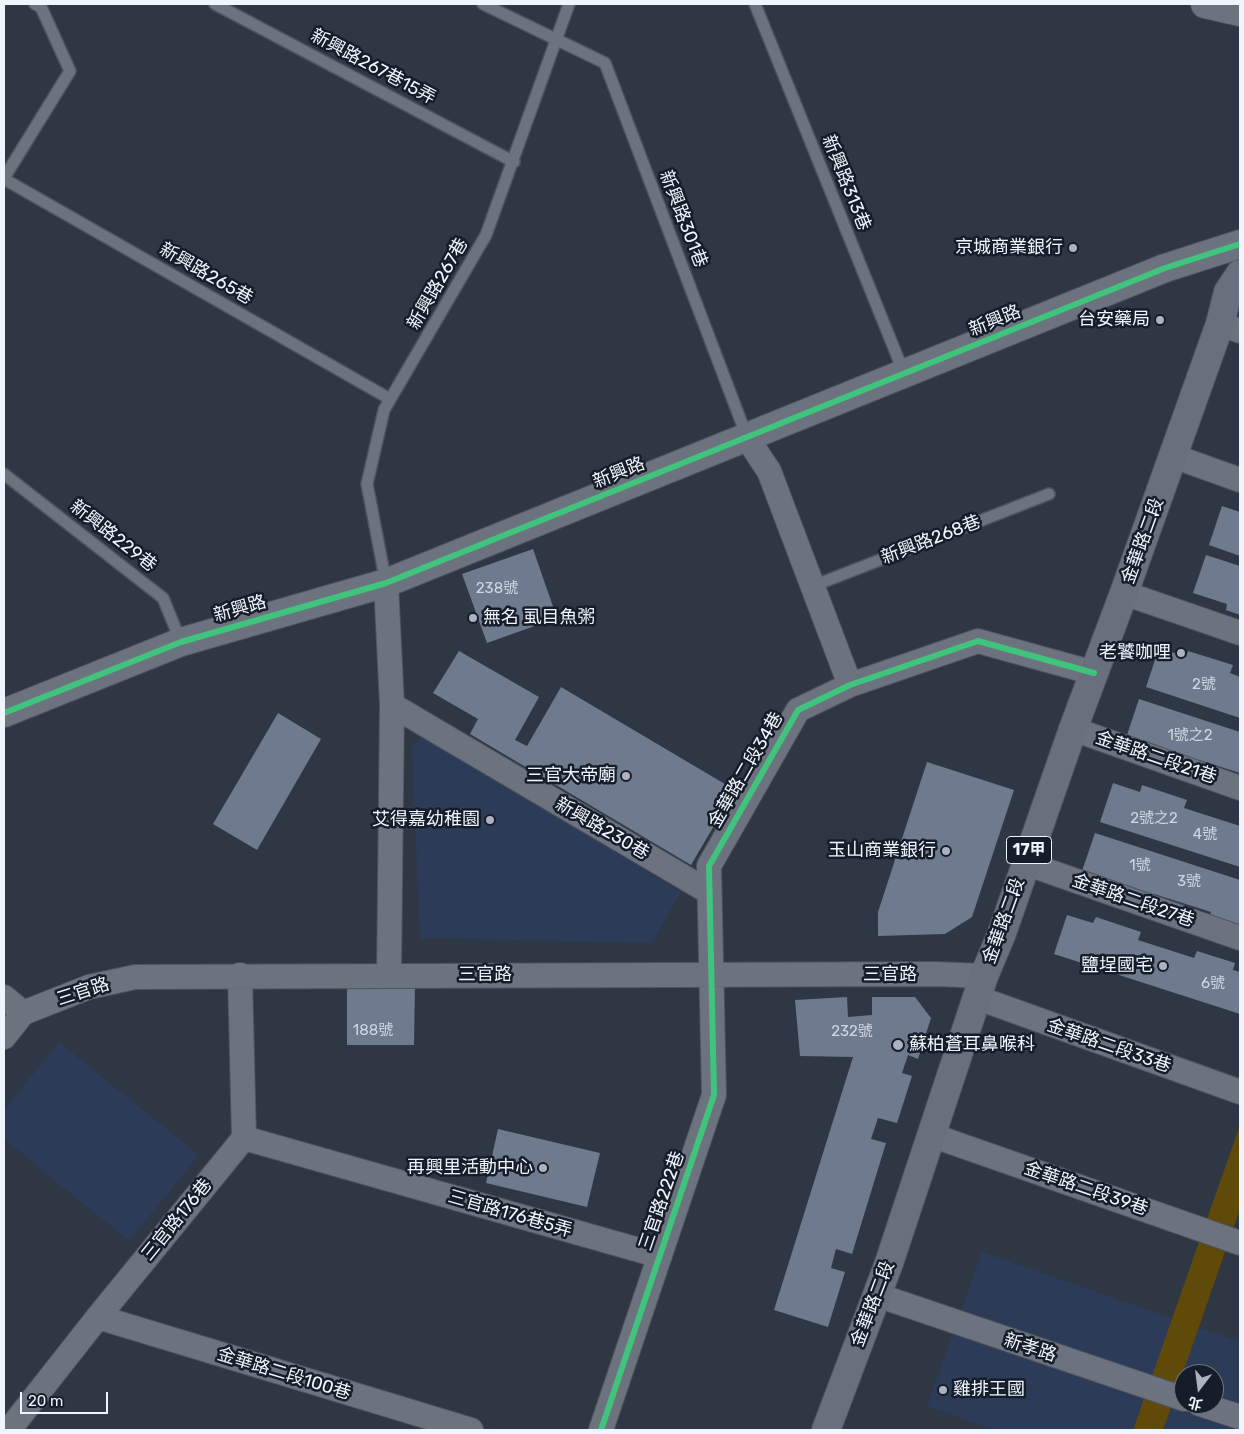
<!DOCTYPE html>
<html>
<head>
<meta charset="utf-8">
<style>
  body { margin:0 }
  #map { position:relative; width:1244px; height:1434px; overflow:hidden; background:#2f3745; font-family:Rubik,"Noto Sans TC",sans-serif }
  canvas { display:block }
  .frame { position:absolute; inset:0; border:5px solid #eff5ff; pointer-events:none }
  .north { position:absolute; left:1174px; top:1364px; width:50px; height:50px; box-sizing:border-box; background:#161d28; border:1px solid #6d737e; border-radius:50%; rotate:195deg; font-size:14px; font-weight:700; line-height:20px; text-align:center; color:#eff5ff }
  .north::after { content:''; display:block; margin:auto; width:18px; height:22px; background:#acb2be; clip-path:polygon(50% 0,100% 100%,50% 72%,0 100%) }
  .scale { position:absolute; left:20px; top:1392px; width:88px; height:22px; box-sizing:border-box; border:2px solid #eff5ff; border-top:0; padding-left:6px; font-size:15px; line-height:18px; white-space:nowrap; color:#eff5ff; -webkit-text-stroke:4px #161d28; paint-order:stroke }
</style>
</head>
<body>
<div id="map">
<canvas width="1244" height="1434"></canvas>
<div class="frame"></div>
<div class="north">北</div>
<div class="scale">20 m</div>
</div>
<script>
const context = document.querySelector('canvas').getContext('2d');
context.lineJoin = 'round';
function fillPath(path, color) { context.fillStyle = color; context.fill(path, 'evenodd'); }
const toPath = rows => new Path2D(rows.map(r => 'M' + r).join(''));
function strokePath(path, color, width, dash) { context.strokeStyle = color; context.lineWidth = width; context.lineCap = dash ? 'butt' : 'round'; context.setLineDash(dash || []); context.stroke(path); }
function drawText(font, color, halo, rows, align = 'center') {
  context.font = font + ' Rubik,"Noto Sans TC",sans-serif'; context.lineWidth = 5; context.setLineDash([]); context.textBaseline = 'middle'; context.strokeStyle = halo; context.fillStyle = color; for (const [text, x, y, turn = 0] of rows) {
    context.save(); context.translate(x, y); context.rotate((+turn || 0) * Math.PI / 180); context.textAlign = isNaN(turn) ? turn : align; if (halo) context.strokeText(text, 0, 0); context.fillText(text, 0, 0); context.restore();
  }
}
fillPath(toPath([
  [427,732,681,893,651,943,420,938,412,747],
  [59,1042,199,1155,129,1241,4,1139,4,1110],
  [982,1252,1240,1342,1240,1430,995,1430,927,1406],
  [1184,1374,1214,1374,1214,1404,1184,1404]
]), '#2b3b58');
fillPath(toPath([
  [1240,1125,1240,1209,1163,1430,1133,1430]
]), '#5f4a09');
fillPath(toPath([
  [1222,506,1240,512,1240,556,1209,545],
  [533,549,557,618,487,643,462,574],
  [1206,555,1240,566,1240,615,1226,610,1227,604,1193,593],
  [1159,648,1186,657,1188,651,1233,665,1230,673,1240,677,1240,718,1146,687],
  [459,651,539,697,515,740,527,746,561,687,735,790,691,865,470,734,478,719,433,693],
  [1139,699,1240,732,1240,773,1199,760,1196,767,1126,738],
  [278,713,321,739,257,850,213,824],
  [927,762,1014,790,972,917,945,934,878,936,878,912],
  [1113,783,1140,792,1142,785,1187,800,1184,808,1240,826,1240,867,1100,822],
  [1095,833,1240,880,1240,931,1208,920,1211,912,1154,894,1152,901,1082,871],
  [1067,915,1093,923,1096,917,1141,932,1138,940,1194,958,1197,951,1235,963,1233,970,1240,972,1240,1014,1054,954],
  [347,983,415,984,414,1045,347,1045],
  [847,997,848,1017,872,1015,872,997,915,997,931,1018,918,1059,908,1055,902,1073,912,1076,897,1123,878,1118,871,1139,886,1143,852,1254,836,1249,831,1268,845,1272,828,1327,774,1310,853,1057,800,1056,795,1000],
  [498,1129,600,1153,587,1207,486,1183]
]), '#6e7a8e');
const lane = toPath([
  [215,4,514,162],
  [483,4,605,63,747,437],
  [755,4,904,373],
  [4,178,70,71,41,7,35,4],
  [4,179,390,399],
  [4,474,163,598,181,642],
  [386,583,367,484,384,410,486,235,569,4],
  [813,586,1049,494]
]);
const street = toPath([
  [1220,324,1240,331],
  [747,438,769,471,850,685],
  [1173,456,1240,480],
  [386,583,392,705,389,975],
  [1124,593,1240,633],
  [392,705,709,892],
  [1073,729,1240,788],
  [1025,863,1240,938],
  [4,997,23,1013],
  [978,998,1240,1092],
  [4,1037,23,1013,89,987,135,977,935,974,984,976],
  [931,1135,1240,1243],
  [244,1138,660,1256],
  [877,1295,1184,1399],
  [98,1317,471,1430],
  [1200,1404,1240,1417],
  [9,1430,98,1317,244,1138,240,975],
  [601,1430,714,1095,709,866,798,710,850,685,978,641,1094,673]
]);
const secondary = toPath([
  [1205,4,1240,12],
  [4,713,181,642,386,583,1165,268,1240,244]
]);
const primary = toPath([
  [826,1430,889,1263,984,976,1002,933,1073,729,1124,593,1220,324,1228,292,1240,274]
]);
strokePath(lane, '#4d535d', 14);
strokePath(street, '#4d535d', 26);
strokePath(secondary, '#4d535d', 30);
strokePath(primary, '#4d535d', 30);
strokePath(lane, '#6d737e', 11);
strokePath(street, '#6d737e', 24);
strokePath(secondary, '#6d737e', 28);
strokePath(primary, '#68707e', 28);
strokePath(toPath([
  [4,713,181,642,386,583,1165,268,1240,244],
  [601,1430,714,1095,709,866,798,710,850,685,978,641,1094,673]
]), '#40c37c', 6);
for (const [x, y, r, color] of [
  [1073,248,5,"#acb2be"],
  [1160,320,5,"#acb2be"],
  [473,618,5,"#acb2be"],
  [1181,653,5,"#acb2be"],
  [626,776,5,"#acb2be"],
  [490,820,5,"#acb2be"],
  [946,851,5,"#acb2be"],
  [1163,966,5,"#acb2be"],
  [898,1045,6,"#acb2be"],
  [543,1168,5,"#acb2be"],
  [943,1390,5,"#acb2be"]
]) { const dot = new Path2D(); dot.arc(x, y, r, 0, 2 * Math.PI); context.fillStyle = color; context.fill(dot); strokePath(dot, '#161d28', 2); }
drawText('15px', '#cfd6e3', null, [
  ["238號",497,589],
  ["2號",1204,685],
  ["1號之2",1190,736],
  ["2號之2",1154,819],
  ["4號",1205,835],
  ["1號",1140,866],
  ["3號",1189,882],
  ["6號",1213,984],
  ["188號",373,1031],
  ["232號",852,1032]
]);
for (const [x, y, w] of [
  [1029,850,45]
]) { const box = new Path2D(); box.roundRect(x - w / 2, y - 13.5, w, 27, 4); context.fillStyle = '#161d28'; context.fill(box); strokePath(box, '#eff5ff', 1); }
drawText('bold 16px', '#eff5ff', null, [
  ["17甲",1029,850]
]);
drawText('18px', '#eff5ff', '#161d28', [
  ["新興路267巷15弄",373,67,28],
  ["新興路313巷",846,183,68],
  ["新興路301巷",683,219,69],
  ["新興路265巷",206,274,30],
  ["新興路267巷",438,284,-60],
  ["新興路",995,321,-22],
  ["新興路",619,473,-22],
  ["新興路229巷",113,536,38],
  ["新興路268巷",931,540,-21],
  ["金華路二段",1143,541,-70],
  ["新興路",240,609,-16],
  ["金華路二段21巷",1156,758,19],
  ["金華路二段34巷",746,770,-60],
  ["新興路230巷",602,829,30],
  ["金華路二段27巷",1133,901,19],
  ["金華路二段",1004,921,-70],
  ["三官路",485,975],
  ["三官路",890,975],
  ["三官路",83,992,-18],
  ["金華路二段33巷",1109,1046,19],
  ["金華路二段39巷",1086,1189,19],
  ["三官路222巷",662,1201,-71],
  ["三官路176巷5弄",510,1214,16],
  ["三官路176巷",177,1220,-51],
  ["金華路二段",873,1304,-69],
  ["新孝路",1030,1348,18],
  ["金華路二段100巷",284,1374,17]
]);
drawText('18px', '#eff5ff', '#161d28', [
  ["京城商業銀行",1063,248],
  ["台安藥局",1150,320],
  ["無名 虱目魚粥",483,618,"left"],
  ["老饕咖哩",1171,653],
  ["三官大帝廟",616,776],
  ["艾得嘉幼稚園",480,820],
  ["玉山商業銀行",936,851],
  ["鹽埕國宅",1153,966],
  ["蘇柏蒼耳鼻喉科",909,1045,"left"],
  ["再興里活動中心",533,1168],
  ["雞排王國",953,1390,"left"]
], 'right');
</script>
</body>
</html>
